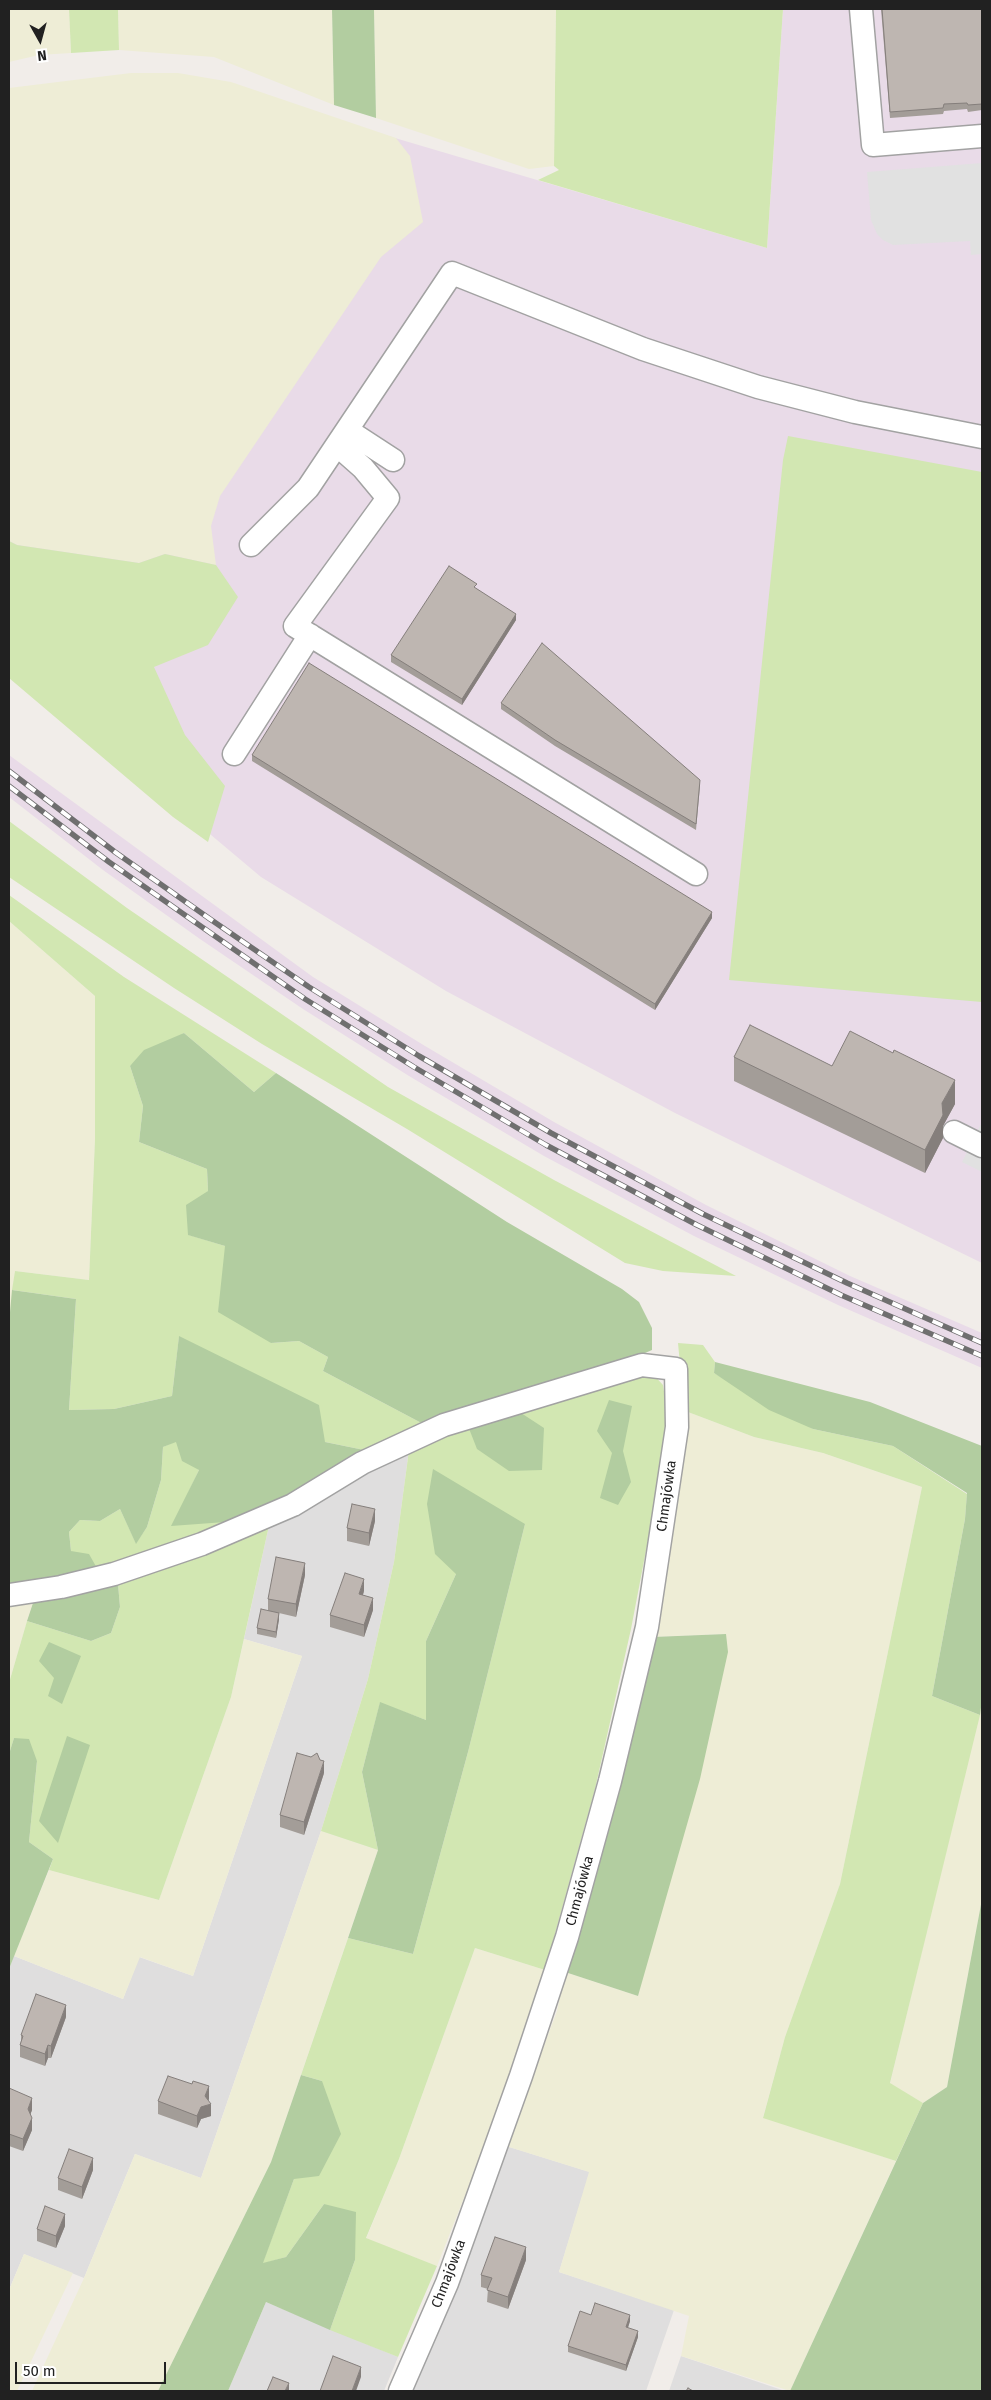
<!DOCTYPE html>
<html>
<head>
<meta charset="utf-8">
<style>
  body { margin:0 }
  #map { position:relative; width:991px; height:2400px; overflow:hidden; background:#f1ede9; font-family:"Fira Sans",sans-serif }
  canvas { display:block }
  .frame { position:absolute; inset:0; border:10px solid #212121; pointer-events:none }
  .north { position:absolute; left:15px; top:15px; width:50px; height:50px; -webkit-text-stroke:4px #fff; paint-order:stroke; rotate:173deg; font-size:14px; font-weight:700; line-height:20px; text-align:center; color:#212121 }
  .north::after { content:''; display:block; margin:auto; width:18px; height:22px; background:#212121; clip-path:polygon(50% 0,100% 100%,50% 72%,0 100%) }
  .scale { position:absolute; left:15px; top:2362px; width:151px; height:22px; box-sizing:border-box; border:2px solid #212121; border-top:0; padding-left:6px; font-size:15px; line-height:18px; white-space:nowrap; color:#212121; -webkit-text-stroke:4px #fff; paint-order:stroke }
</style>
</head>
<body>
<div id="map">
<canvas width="991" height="2400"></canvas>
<div class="frame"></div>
<div class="north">N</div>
<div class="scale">50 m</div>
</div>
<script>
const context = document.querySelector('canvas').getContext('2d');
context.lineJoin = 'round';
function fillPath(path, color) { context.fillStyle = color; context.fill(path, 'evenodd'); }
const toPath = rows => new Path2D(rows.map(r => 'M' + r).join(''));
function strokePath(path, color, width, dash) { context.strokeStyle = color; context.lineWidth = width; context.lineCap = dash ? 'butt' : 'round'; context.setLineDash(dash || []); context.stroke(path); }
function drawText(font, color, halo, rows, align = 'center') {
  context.font = font + ' "Fira Sans",sans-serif'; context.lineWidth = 4.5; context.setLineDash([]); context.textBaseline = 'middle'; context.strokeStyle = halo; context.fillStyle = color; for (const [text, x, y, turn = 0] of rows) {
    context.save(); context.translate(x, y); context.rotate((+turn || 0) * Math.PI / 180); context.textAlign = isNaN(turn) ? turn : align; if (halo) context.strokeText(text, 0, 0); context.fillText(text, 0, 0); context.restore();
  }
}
fillPath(toPath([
  [409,1450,394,1562,368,1679,321,1831,201,2178,135,2154,84,2278,24,2254,9,2290,9,1969,14,1956,123,1999,139,1957,193,1976,302,1656,244,1639,270,1521],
  [506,2146,590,2172,559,2272,674,2310,646,2391,409,2391],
  [266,2302,398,2357,384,2391,228,2391],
  [681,2356,785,2391,669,2391]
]), '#dfdede');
fillPath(toPath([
  [783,9,982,9,982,1263,675,1113,446,991,261,877,9,665,9,92,236,91,767,248],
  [9,755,313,977,425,1046,554,1122,706,1205,850,1276,982,1333,982,1368,838,1305,694,1236,544,1156,409,1076,303,1009,200,939,103,870,9,797]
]), '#e9dbe8');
fillPath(toPath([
  [9,9,69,9,71,53,39,55,9,62],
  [118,9,332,9,334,105,214,57,119,50],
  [374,9,556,9,554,166,529,169,376,118],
  [131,73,178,73,231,82,396,138,410,156,423,222,381,257,220,496,211,526,216,565,165,554,139,563,17,545,9,541,9,88],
  [9,921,95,996,95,1139,89,1280,15,1271,9,1323],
  [688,1412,754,1437,823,1453,922,1487,840,1884,785,2037,763,2117,896,2161,790,2391,681,2356,689,2316,559,2272,589,2172,506,2146,557,2011,565,1972,638,1996,726,1634,653,1637],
  [34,1600,27,1621,9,1683,9,1603],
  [244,1639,302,1656,193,1976,140,1957,123,1999,14,1956,49,1870,159,1900,231,1697],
  [982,1700,982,1899,947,2087,923,2103,890,2084],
  [321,1831,378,1850,271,2162,158,2391,32,2391,84,2278,135,2154,201,2178],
  [475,1948,545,1970,493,2125,437,2266,366,2239,399,2159],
  [24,2254,73,2273,17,2391,9,2391,9,2290]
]), '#eeedd6');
fillPath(toPath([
  [69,9,118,9,119,50,71,53],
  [556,9,783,9,767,248,538,180,559,170,554,166],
  [788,436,982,472,982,1002,729,980,783,460],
  [9,541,17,545,139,563,165,554,216,565,238,597,208,645,154,667,185,735,225,786,208,842,173,817,9,678],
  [9,821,127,908,388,1087,554,1180,736,1276,663,1271,625,1263,407,1129,262,1044,174,988,9,877],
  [9,895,124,977,276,1073,254,1092,184,1033,130,1066,143,1106,139,1142,207,1169,208,1191,189,1235,225,1246,271,1343,299,1341,328,1357,323,1371,429,1427,374,1452,325,1442,179,1337,172,1396,114,1409,69,1410,76,1299,12,1290,15,1271,89,1280,95,1139,95,996,9,921],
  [678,1343,703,1345,715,1362,714,1373,813,1429,893,1446,967,1494,965,1519,932,1696,980,1715,890,2083,923,2103,896,2161,763,2118,785,2037,840,1884,922,1487,823,1453,754,1437,688,1412,681,1375],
  [651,1372,663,1385,669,1423,652,1519,631,1629,595,1789,545,1970,475,1948,399,2159,366,2238,437,2266,398,2357,330,2330,355,2260,324,2204,286,2257,262,2264,294,2179,322,2081,301,2075,348,1938,413,1954,468,1752,525,1524,456,1574,426,1641,426,1720,380,1703,362,1772,378,1850,321,1831,368,1679,394,1562,409,1450,468,1426],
  [176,1441,199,1470,188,1493,239,1521,98,1570,71,1551,69,1532,80,1520,100,1521,120,1509,136,1543,147,1527,161,1480,163,1447],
  [270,1521,231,1697,159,1900,49,1870,53,1859,29,1842,37,1761,14,1738,9,1754,9,1683,27,1621,91,1641,111,1633,120,1607,118,1584]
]), '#d2e7b2');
fillPath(toPath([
  [332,9,374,9,376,118,334,105],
  [184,1033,254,1092,276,1073,507,1222,622,1289,639,1302,652,1328,652,1350,631,1359,429,1427,323,1371,328,1357,299,1341,271,1343,218,1312,225,1246,188,1235,186,1205,208,1191,207,1169,139,1142,143,1106,130,1066,144,1050],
  [12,1290,76,1299,69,1410,114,1409,172,1396,179,1336,319,1405,325,1442,374,1452,239,1521,171,1526,199,1470,182,1461,176,1442,163,1447,161,1480,147,1527,136,1544,120,1509,100,1521,80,1520,69,1532,71,1551,89,1554,98,1570,9,1589,9,1323],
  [715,1362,870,1402,982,1446,982,1700,980,1715,932,1696,965,1519,967,1493,893,1446,813,1429,769,1410,714,1373],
  [609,1400,632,1406,623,1451,631,1482,618,1505,600,1498,612,1453,597,1431],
  [518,1411,544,1428,542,1470,509,1471,477,1449,468,1426],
  [433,1469,525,1524,468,1752,413,1954,348,1938,378,1850,362,1772,380,1702,426,1720,426,1641,456,1574,435,1554,427,1504],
  [118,1584,120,1607,111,1633,91,1641,27,1621,34,1600],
  [726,1634,728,1652,700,1779,638,1996,565,1972,653,1637],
  [49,1642,81,1656,62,1704,48,1696,54,1678,39,1661],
  [67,1736,90,1745,58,1843,39,1821],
  [14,1738,29,1739,37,1761,29,1842,53,1859,9,1969,9,1754],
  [982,1899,982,2391,790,2391,923,2103,947,2087],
  [301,2075,322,2081,341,2134,319,2176,294,2179,263,2263,286,2257,324,2204,356,2212,355,2260,330,2330,266,2302,228,2391,158,2391,271,2162]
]), '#b2cda0');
fillPath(toPath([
  [982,163,982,254,971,255,970,241,893,245,883,240,877,234,871,220,867,172],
  [982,1122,982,1172,962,1162]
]), '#e1e1e1');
const minor = toPath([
  [861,9,873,145,982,136],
  [347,430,393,460],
  [337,445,363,468,388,498,295,626,696,874],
  [251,545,308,488,452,273,643,349,758,387,855,412,982,437],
  [234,754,310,635],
  [954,1132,982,1146],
  [9,1595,61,1587,114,1574,202,1544,293,1505,362,1463,444,1425,642,1365,676,1369,677,1427,647,1627,610,1781,567,1937,521,2076,447,2283,400,2391]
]);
strokePath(minor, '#a2a2a2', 25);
strokePath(minor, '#fff', 22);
const rail = toPath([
  [9,771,115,852,210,919,309,987,419,1056,551,1133,703,1214,847,1283,982,1343],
  [9,786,109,862,305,999,414,1067,546,1145,697,1225,841,1295,982,1356]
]);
strokePath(rail, '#6f6f6f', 5.5);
strokePath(rail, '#fff', 4, [11]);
fillPath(toPath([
  [881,9,982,9,982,110,968,112,967,109,944,111,943,114,890,118],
  [477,589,516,620,462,705,391,662,391,655],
  [501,703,700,786,696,830,555,746,501,709],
  [252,755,712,918,655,1010,252,761],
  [734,1057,832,1066,955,1104,943,1126,943,1138,925,1173,734,1081],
  [375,1521,369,1546,347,1541,347,1528],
  [305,1575,296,1617,279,1613,279,1619,276,1638,257,1634,257,1628,268,1611,268,1599],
  [364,1591,363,1595,373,1610,364,1637,330,1627,330,1615],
  [324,1773,304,1835,280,1827,280,1815],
  [66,2017,51,2058,48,2058,45,2066,20,2057,20,2045,21,2041,21,2035],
  [9,2088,32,2110,30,2115,32,2130,23,2151,9,2146],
  [209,2099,208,2100,211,2116,201,2119,197,2128,158,2114,158,2101],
  [93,2170,82,2199,58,2190,58,2178],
  [65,2226,56,2248,37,2241,37,2229],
  [526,2260,508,2309,487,2302,488,2289,481,2287,481,2275],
  [591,2315,630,2321,628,2328,638,2337,626,2371,568,2352,568,2346]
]), '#a39d98');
fillPath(toPath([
  [516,614,516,620,462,705,462,699],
  [712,912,712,918,655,1010,655,1004],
  [955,1080,955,1104,943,1126,943,1138,925,1173,925,1150,942,1103],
  [375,1509,375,1521,369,1546,369,1533],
  [305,1563,305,1575,296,1617,296,1604],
  [364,1579,364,1591,359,1606,359,1594],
  [373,1598,373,1610,364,1637,364,1625],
  [279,1613,279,1619,276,1638,276,1632],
  [324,1761,324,1773,304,1835,304,1822],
  [66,2005,66,2017,51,2058,51,2046],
  [48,2045,48,2058,45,2066,45,2054],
  [209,2086,209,2099,206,2106,211,2104,211,2116,201,2119,197,2128,197,2116],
  [32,2098,32,2110,28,2121,28,2109],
  [32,2118,32,2130,23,2151,23,2139],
  [93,2158,93,2170,82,2199,82,2187],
  [65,2214,65,2226,56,2248,56,2236],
  [526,2247,526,2260,508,2309,508,2297],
  [630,2315,630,2321,626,2333,626,2327],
  [638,2331,638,2337,626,2371,626,2365],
  [361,2367,361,2377,356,2391,352,2391],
  [289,2383,289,2391,285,2391]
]), '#857f7c');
const building = toPath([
  [882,9,982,9,982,104,968,105,967,103,944,104,943,108,890,112,882,9],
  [449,566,477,584,474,587,516,614,462,699,391,655,449,566],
  [542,643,700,780,696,824,555,740,501,703,542,643],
  [309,663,712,912,655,1004,252,755,309,663],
  [750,1025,832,1066,850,1031,893,1053,894,1050,955,1080,942,1103,943,1115,925,1150,734,1057,750,1025],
  [352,1504,375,1509,369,1533,347,1528,352,1504],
  [276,1557,305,1563,296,1604,268,1599,276,1557],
  [345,1573,364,1579,359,1594,373,1598,364,1625,330,1615,345,1573],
  [261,1609,279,1613,276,1632,257,1628,261,1609],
  [297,1753,311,1757,317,1753,320,1760,324,1761,304,1822,280,1815,297,1753],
  [36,1994,66,2005,51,2046,48,2045,45,2054,20,2045,23,2036,21,2035,36,1994],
  [168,2076,192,2084,193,2081,209,2086,205,2096,211,2104,201,2107,197,2116,158,2101,168,2076],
  [9,2088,32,2098,28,2109,32,2118,23,2139,9,2134,9,2088],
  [69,2149,93,2158,82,2187,58,2178,69,2149],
  [45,2206,65,2214,56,2236,37,2229,45,2206],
  [495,2237,526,2247,508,2297,487,2290,492,2278,481,2275,495,2237],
  [595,2303,630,2315,626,2327,638,2331,626,2365,568,2346,580,2311,591,2315,595,2303],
  [333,2356,361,2367,352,2391,320,2391,333,2356],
  [273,2377,289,2383,285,2391,267,2391,273,2377],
  [688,2388,693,2391,686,2391,688,2388]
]);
fillPath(building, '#beb6b1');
strokePath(building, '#857f7c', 1);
drawText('14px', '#212121', '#fff', [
  ["Chmajówka",667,1496,-82],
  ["Chmajówka",580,1891,-75],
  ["Chmajówka",449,2274,-69]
]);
</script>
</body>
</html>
